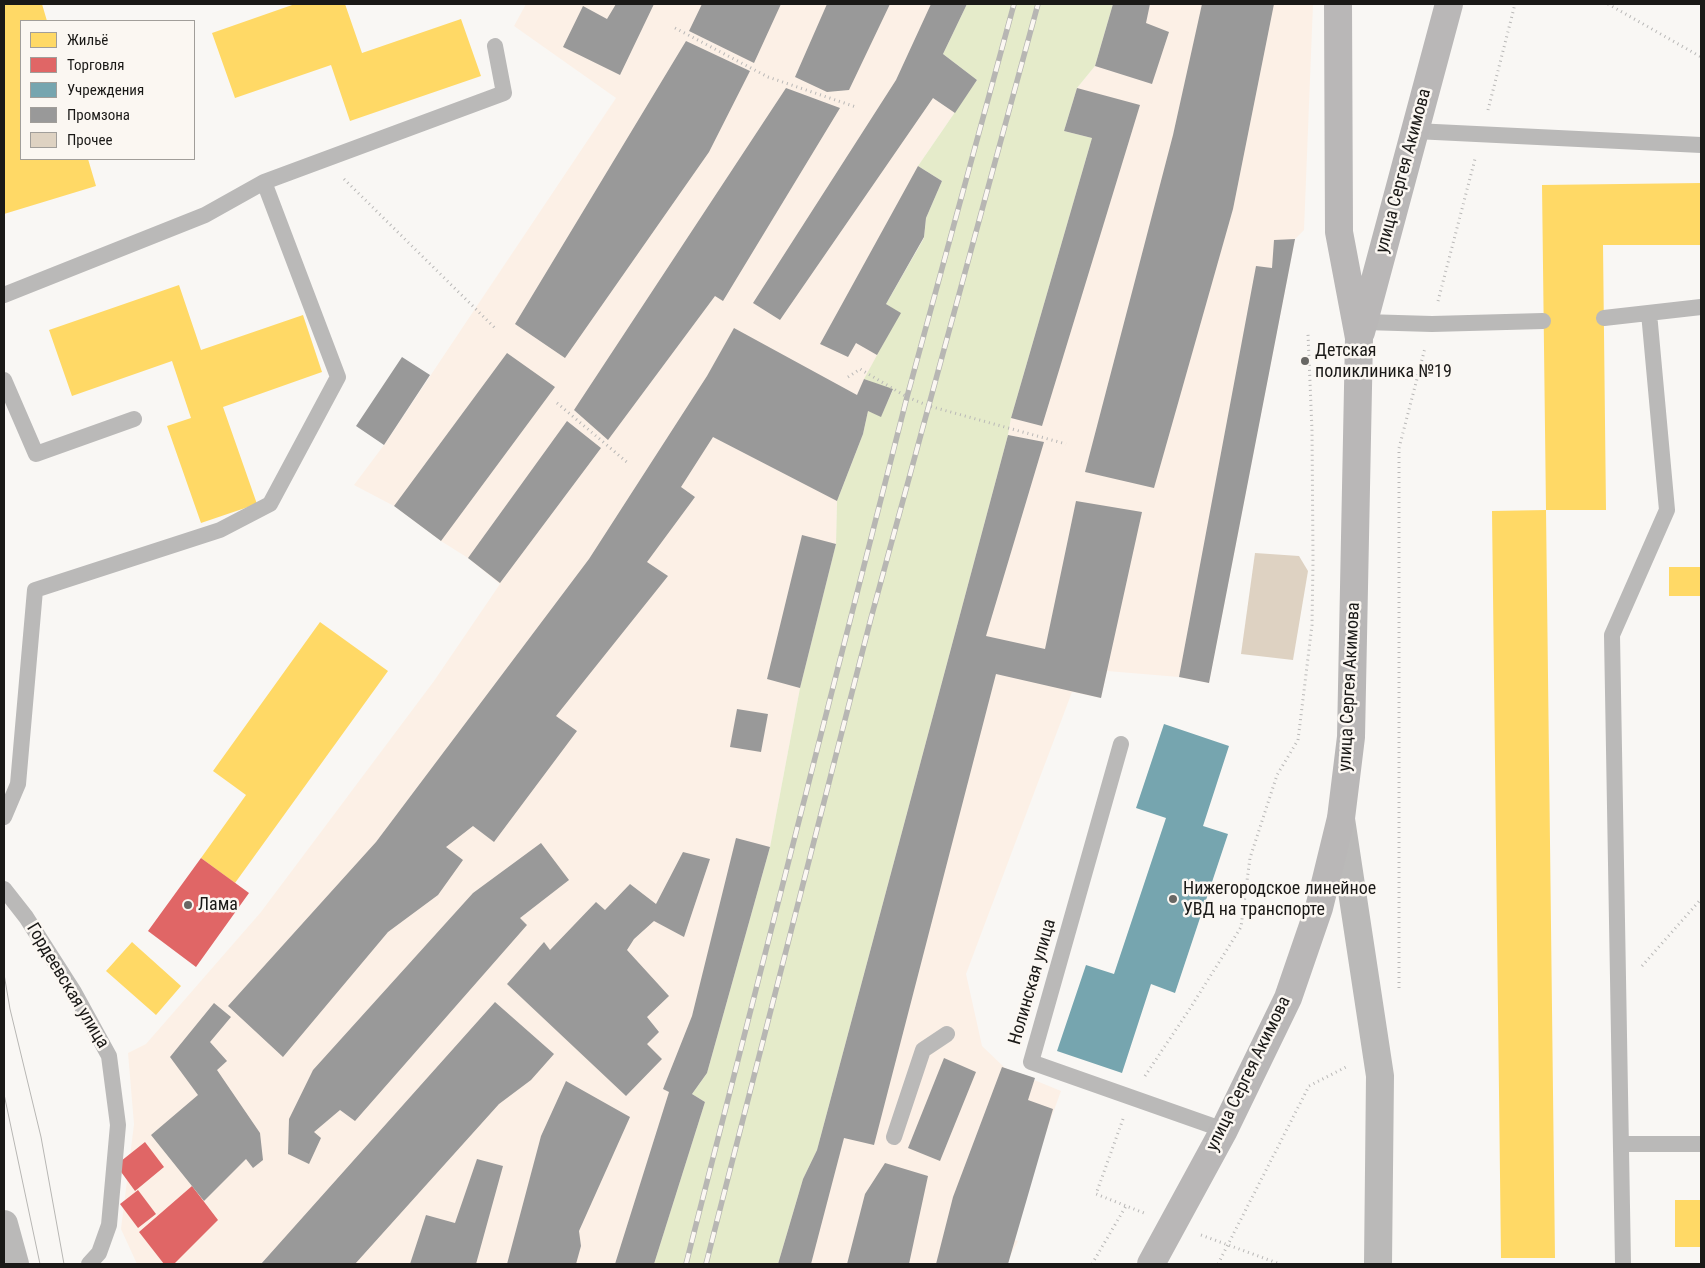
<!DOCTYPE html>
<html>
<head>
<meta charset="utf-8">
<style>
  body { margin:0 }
  #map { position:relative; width:1705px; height:1268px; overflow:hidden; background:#f9f7f4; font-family:"Roboto Condensed",sans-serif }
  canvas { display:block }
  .frame { position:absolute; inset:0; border:5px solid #1a1917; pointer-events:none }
  .legend { position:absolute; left:20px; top:20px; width:175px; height:140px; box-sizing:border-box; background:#fbf7f2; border:1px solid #a19e9a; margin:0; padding:6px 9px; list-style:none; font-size:15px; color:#1a1917 }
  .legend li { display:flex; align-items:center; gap:10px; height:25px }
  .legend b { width:25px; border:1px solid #a19e9a }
</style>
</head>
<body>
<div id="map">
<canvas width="1705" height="1268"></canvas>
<div class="frame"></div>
<ul class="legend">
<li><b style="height:14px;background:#ffd966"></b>Жильё</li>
<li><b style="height:14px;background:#e06666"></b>Торговля</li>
<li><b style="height:14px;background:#76a5af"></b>Учреждения</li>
<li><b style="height:14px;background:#999"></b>Промзона</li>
<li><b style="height:14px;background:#ded2c2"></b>Прочее</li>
</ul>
</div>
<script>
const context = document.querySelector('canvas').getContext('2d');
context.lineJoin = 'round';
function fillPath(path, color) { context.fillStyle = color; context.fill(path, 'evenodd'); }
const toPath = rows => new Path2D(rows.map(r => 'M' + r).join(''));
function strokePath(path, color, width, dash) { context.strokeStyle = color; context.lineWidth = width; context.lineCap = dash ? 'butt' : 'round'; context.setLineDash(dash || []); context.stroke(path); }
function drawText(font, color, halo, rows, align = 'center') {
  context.font = font + ' "Roboto Condensed",sans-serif'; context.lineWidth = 5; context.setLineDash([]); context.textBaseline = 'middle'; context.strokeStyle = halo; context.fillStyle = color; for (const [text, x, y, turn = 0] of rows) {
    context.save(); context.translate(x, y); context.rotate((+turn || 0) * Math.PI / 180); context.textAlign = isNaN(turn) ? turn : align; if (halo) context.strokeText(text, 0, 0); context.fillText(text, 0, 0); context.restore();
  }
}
fillPath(toPath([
  [526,4,967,4,943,54,977,80,918,166,942,181,926,218,924,237,886,303,901,313,865,379,893,389,881,417,868,412,863,434,837,501,836,544,800,688,770,847,707,1073,692,1094,705,1102,654,1264,137,1264,121,1229,134,1124,128,1053,146,1044,261,912,434,681,500,584,468,558,441,541,394,506,354,485,384,445,616,98,514,26],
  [1113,4,1313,4,1304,230,1295,239,1209,683,1179,677,1107,671,1101,698,1072,692,966,974,982,1046,1005,1068,1061,1091,1008,1237,1018,1241,1006,1264,778,1264,803,1179,817,1150,1008,435,1011,418,1092,138,1064,131,1077,88,1095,66]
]), '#fcf0e6');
fillPath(toPath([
  [967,4,1113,4,1095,66,1077,88,1064,131,1092,138,1011,418,1008,435,817,1150,803,1179,778,1264,654,1264,705,1102,692,1094,707,1073,770,847,800,688,836,544,837,501,863,434,868,411,881,416,893,390,864,379,900,313,886,304,924,238,926,218,942,181,918,166,977,80,943,54]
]), '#e5ebca');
fillPath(toPath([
  [4,4,42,4,47,21,21,21,21,159,88,159,96,186,4,214],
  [295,4,345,4,362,53,461,19,481,76,350,121,331,65,235,98,212,33],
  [1701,183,1701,245,1603,245,1606,510,1546,510,1542,185],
  [179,285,201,350,303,315,322,372,223,407,257,504,201,523,167,426,191,418,172,361,72,396,49,330],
  [1546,510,1555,1258,1501,1258,1492,511],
  [1669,567,1701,567,1701,596,1669,596],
  [320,622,388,671,235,883,201,858,246,795,213,771],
  [132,942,181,986,156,1015,106,971],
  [1675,1200,1701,1200,1701,1247,1675,1247]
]), '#ffd966');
fillPath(toPath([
  [201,858,249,893,196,967,148,931],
  [145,1142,164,1167,135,1191,116,1165],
  [192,1186,218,1220,174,1264,164,1264,139,1232],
  [138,1190,156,1214,138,1228,120,1204]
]), '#e06666');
fillPath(toPath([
  [1164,724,1229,746,1203,826,1228,834,1175,993,1151,984,1122,1073,1057,1051,1086,965,1114,974,1166,818,1136,808]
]), '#76a5af');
fillPath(toPath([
  [616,4,654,4,620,75,563,47,583,6,607,19],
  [702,4,781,4,754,63,689,31],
  [827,4,890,4,849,90,827,92,795,77],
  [931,4,967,4,943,54,977,80,955,113,933,98,780,320,753,303,896,80],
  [1113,4,1150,4,1146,23,1169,32,1152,84,1095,66],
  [1202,4,1274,4,1233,209,1154,488,1085,472,1173,135],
  [686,41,750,71,709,152,565,358,515,324],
  [786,88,840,108,723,301,715,296,608,440,574,410],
  [1077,88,1140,105,1042,426,1011,418,1092,138,1064,131],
  [918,166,942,181,926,218,924,237,886,304,901,313,877,355,856,343,848,357,820,344],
  [1295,239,1209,683,1179,677,1256,266,1272,268,1274,240],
  [734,328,857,395,864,379,893,389,881,417,868,411,863,434,837,501,713,437,681,487,695,497,647,562,668,576,556,716,577,731,494,842,473,826,446,847,463,860,438,895,388,932,283,1057,228,1006,376,842,589,559,707,376],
  [507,353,555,387,441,541,394,506],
  [402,357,430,375,384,445,356,426],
  [567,421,601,448,500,583,468,558],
  [1008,435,1044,442,986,636,1045,649,1076,501,1142,512,1101,698,996,674,874,1145,844,1138,811,1264,778,1264,803,1179,817,1150],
  [802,535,836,544,800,688,767,679],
  [737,709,768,714,761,752,730,747],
  [736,838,770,847,707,1073,692,1094,705,1102,654,1264,615,1264,669,1092,663,1089,692,1016],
  [541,843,569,880,520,918,527,925,355,1121,340,1110,314,1132,321,1138,309,1164,288,1154,289,1119,313,1070,473,893],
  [683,852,710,859,684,937,654,921,634,939,627,950,669,996,647,1017,659,1032,647,1044,662,1059,626,1096,507,984,544,942,550,950,596,902,605,910,630,884,656,904],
  [495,1002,554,1054,531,1080,499,1104,355,1264,261,1264],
  [214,1003,231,1017,210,1042,227,1061,217,1070,260,1133,263,1160,253,1168,246,1159,204,1201,151,1135,198,1095,170,1057],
  [944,1058,976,1072,940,1161,908,1148],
  [1002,1067,1035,1078,1028,1100,1053,1109,1008,1264,936,1264,953,1197],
  [566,1081,630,1117,579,1231,581,1246,576,1264,507,1264,541,1136],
  [477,1159,503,1166,476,1264,410,1264,426,1215,455,1223],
  [885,1163,928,1176,909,1264,847,1264,865,1194]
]), '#999');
fillPath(toPath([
  [1255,553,1299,556,1308,571,1293,660,1241,654]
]), '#ded2c2');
strokePath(toPath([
  [1608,4,1701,57],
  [675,28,768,77,856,107],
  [1488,110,1515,4],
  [344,179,495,328],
  [1438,301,1475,159],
  [848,377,860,369,907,397,929,406,1066,444],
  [557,403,628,463],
  [1642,966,1701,899],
  [1399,988,1399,448,1425,348],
  [1145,1076,1191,1007,1241,927,1250,858,1277,775,1298,740,1312,625,1313,560,1312,430,1308,334],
  [1123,1119,1096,1194,1144,1213],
  [1201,1235,1280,1264],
  [1092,1264,1126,1206],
  [1218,1264,1309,1086,1348,1066]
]), '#b9b8b7', 3, [1, 4]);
strokePath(toPath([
  [1415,131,1701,145],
  [4,295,205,215,264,182,504,93,495,46],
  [1604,318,1701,307],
  [1364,322,1432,324,1543,321],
  [4,380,36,454,134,419],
  [1121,744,1031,1062,1224,1130],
  [4,817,18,784,35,590,220,530,270,504,338,377,264,182],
  [4,889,26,917,74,992,109,1056,118,1125,109,1225,99,1253,89,1264],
  [894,1137,923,1050,947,1034],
  [1621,1144,1701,1144],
  [1623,1264,1612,635,1667,510,1649,313]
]), '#bab9b8', 16);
strokePath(toPath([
  [1341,819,1380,1076,1378,1264],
  [4,1224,15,1264]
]), '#bab9b8', 28);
strokePath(toPath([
  [1361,332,1449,4],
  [1151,1264,1224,1130,1288,998,1319,908,1341,818,1351,737,1359,338,1339,232,1338,4]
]), '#b9b7b7', 28);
strokePath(toPath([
  [4,974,10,1009,41,1137,64,1264],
  [4,1094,40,1264]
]), '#b7b6b3', 1);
const rail = toPath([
  [686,1264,907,397,1014,4],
  [706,1264,871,618,1038,4]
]);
strokePath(rail, '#b7b6b3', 5.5);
strokePath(rail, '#fbf7f2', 4, [11]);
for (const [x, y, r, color] of [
  [1305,361,5,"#686764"],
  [1173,899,5,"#686764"],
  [188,905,5,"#686764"]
]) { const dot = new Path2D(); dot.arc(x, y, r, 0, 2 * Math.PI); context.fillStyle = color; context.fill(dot); strokePath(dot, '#fbf7f2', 2); }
drawText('18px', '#1a1917', '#fbf7f2', [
  ["улица Сергея Акимова",1404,171,-75],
  ["улица Сергея Акимова",1350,687,-87],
  ["Нолинская улица",1033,982,-74],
  ["Гордеевская улица",67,986,59],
  ["улица Сергея Акимова",1249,1074,-64]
]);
drawText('18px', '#1a1917', '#fbf7f2', [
  ["Детская",1315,351],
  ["поликлиника №19",1315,372],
  ["Нижегородское линейное",1183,889],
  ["УВД на транспорте",1183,910],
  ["Лама",198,905]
], 'left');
</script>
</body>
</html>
